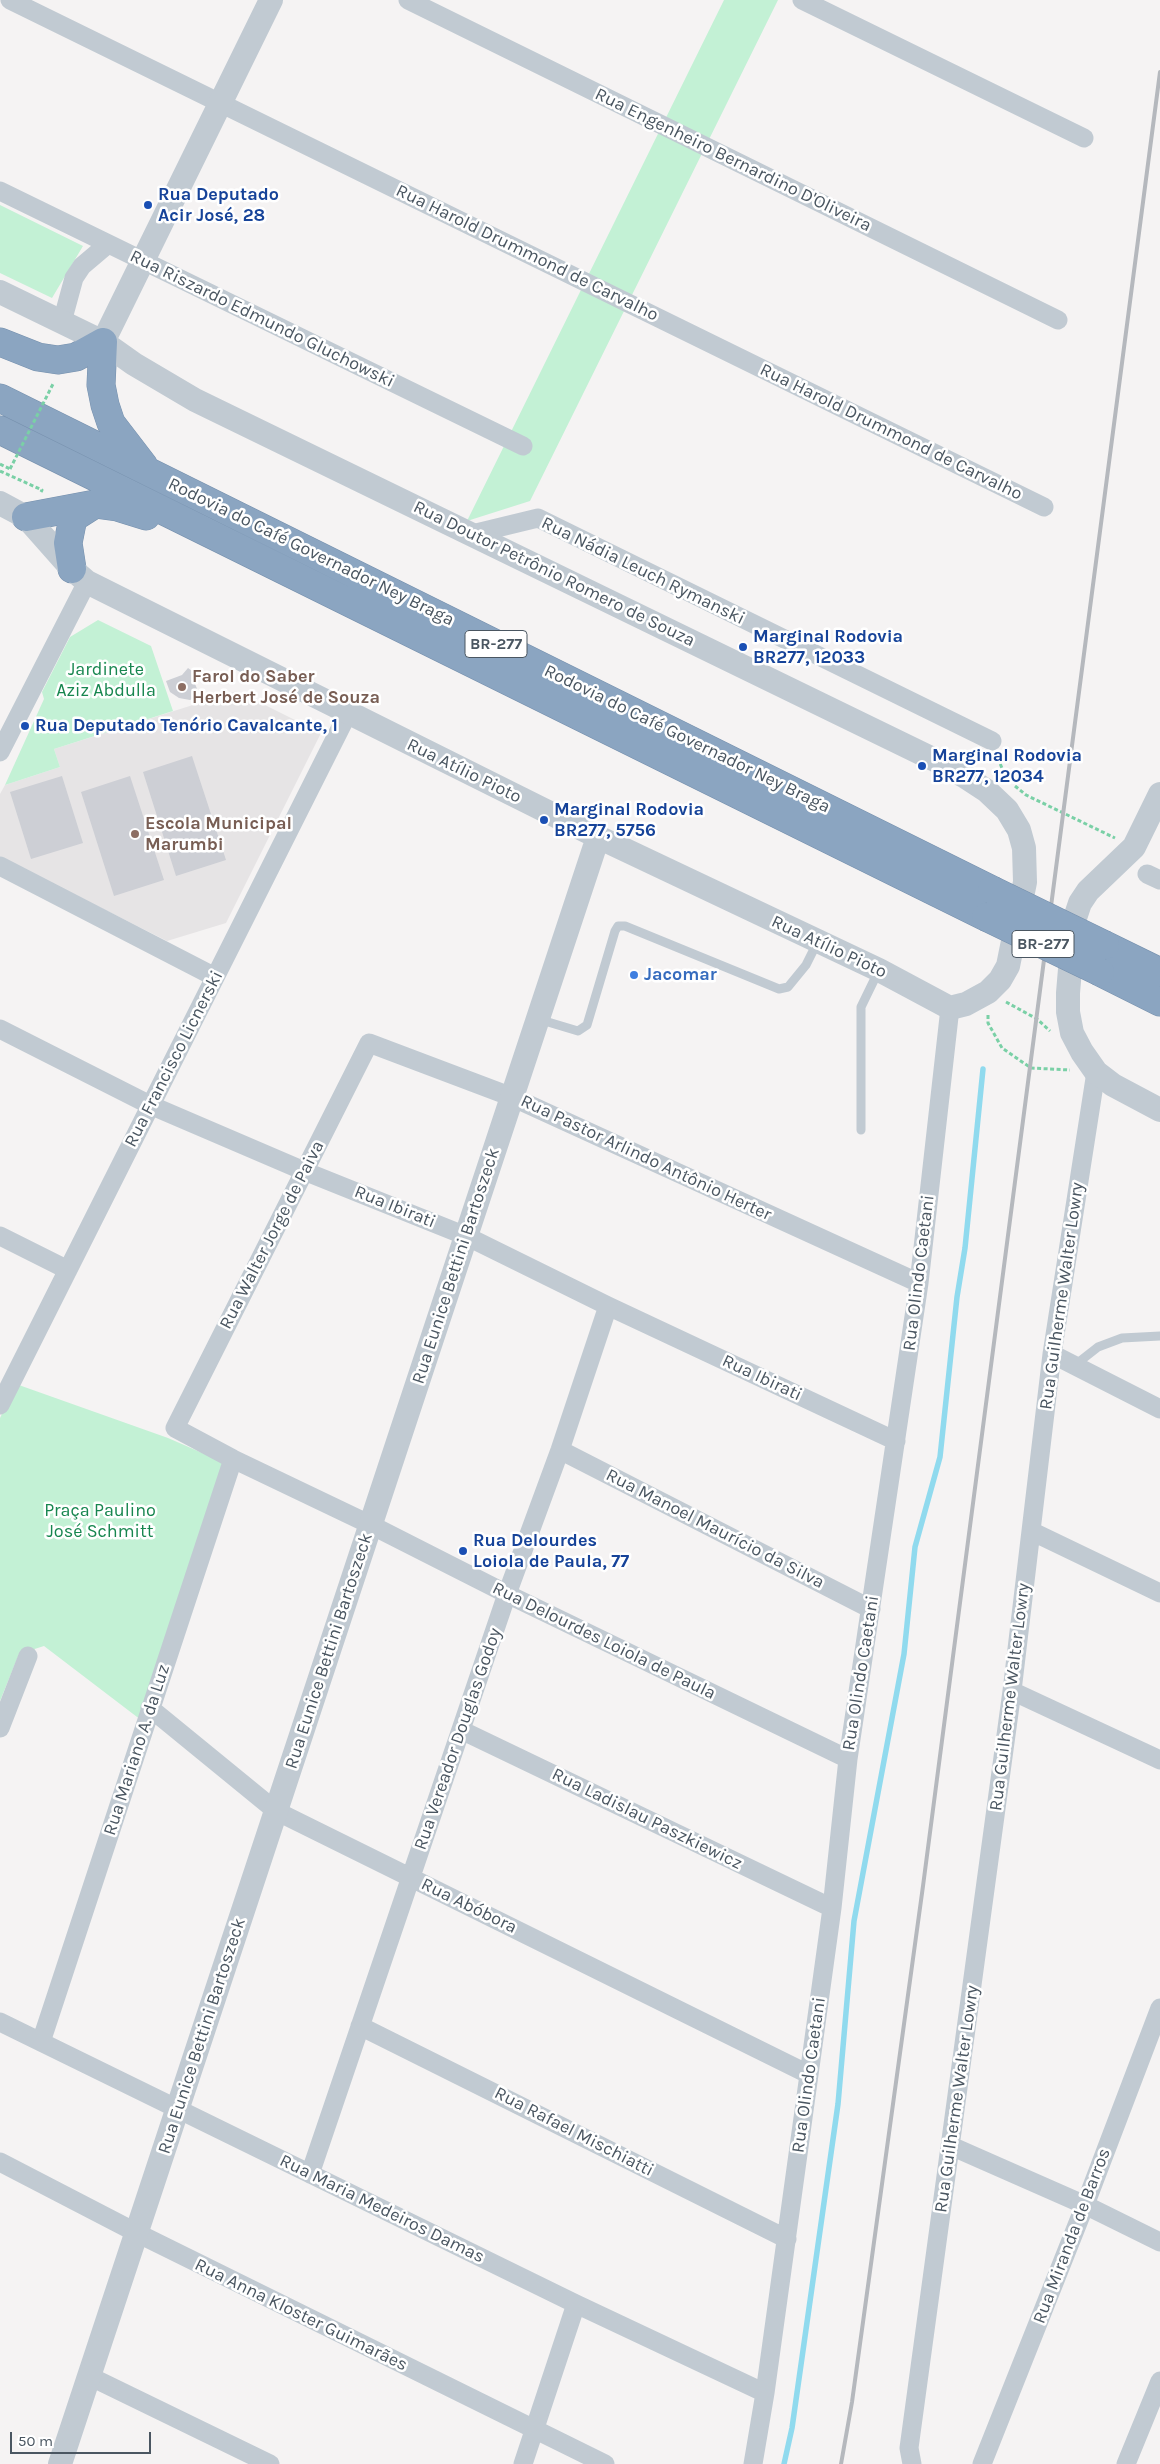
<!DOCTYPE html>
<html>
<head>
<meta charset="utf-8">
<style>
  body { margin:0 }
  #map { position:relative; width:1160px; height:2464px; overflow:hidden; background:#f5f3f3; font-family:Karla,sans-serif }
  canvas { display:block }
  .scale { position:absolute; left:10px; top:2432px; width:141px; height:22px; box-sizing:border-box; border:2px solid #4a5661; border-top:0; padding-left:6px; font-size:15px; line-height:18px; white-space:nowrap; color:#4a5661; -webkit-text-stroke:4px #fff; paint-order:stroke }
</style>
</head>
<body>
<div id="map">
<canvas width="1160" height="2464"></canvas>
<div class="scale">50 m</div>
</div>
<script>
const context = document.querySelector('canvas').getContext('2d');
context.lineJoin = 'round';
function fillPath(path, color) { context.fillStyle = color; context.fill(path, 'evenodd'); }
const toPath = rows => new Path2D(rows.map(r => 'M' + r).join(''));
function strokePath(path, color, width, dash) { context.strokeStyle = color; context.lineWidth = width; context.lineCap = dash ? 'butt' : 'round'; context.setLineDash(dash || []); context.stroke(path); }
function drawText(font, color, halo, rows, align = 'center') {
  context.font = font + ' Karla,sans-serif'; context.lineWidth = 5; context.setLineDash([]); context.textBaseline = 'middle'; context.strokeStyle = halo; context.fillStyle = color; for (const [text, x, y, turn = 0] of rows) {
    context.save(); context.translate(x, y); context.rotate((+turn || 0) * Math.PI / 180); context.textAlign = isNaN(turn) ? turn : align; if (halo) context.strokeText(text, 0, 0); context.fillText(text, 0, 0); context.restore();
  }
}
fillPath(toPath([
  [237,691,321,733,226,923,167,941,0,857,0,794,5,785,60,767,54,749]
]), '#e6e4e5');
fillPath(toPath([
  [724,0,778,0,530,501,467,521],
  [0,205,83,246,52,298,0,273],
  [98,620,151,646,173,711,54,749,60,767,5,785,44,699,42,692,70,637],
  [16,1384,168,1438,223,1462,141,1720,44,1646,19,1654,0,1701,0,1418]
]), '#c3f1d5');
strokePath(toPath([
  [784,2464,792,2428,838,2104,854,1921,904,1654,915,1547,940,1457,957,1297,965,1248,983,1069]
]), '#90daee', 5.5);
fillPath(toPath([
  [188,668,195,673,193,679,200,696,190,700,179,698,170,692,166,681,182,675],
  [192,756,226,860,176,876,143,772],
  [62,776,83,843,31,859,10,792],
  [130,776,164,880,114,896,81,792]
]), '#cdcfd5');
const motorway = toPath([
  [0,342,38,357,58,360,76,357,103,342],
  [103,342,101,385,105,405,111,423,144,466],
  [0,398,992,890],
  [0,430,986,917],
  [26,517,95,504,117,507,146,516],
  [72,569,68,543,73,518,95,504],
  [1105,945,1160,972],
  [1100,972,1160,1002]
]);
strokePath(motorway, '#7690ad', 29);
strokePath(toPath([
  [0,464,10,469],
  [0,471,42,490,41,492],
  [998,758,1003,771,1010,782],
  [1015,786,1026,795,1115,838],
  [1006,1002,1037,1019,1050,1031],
  [988,1015,988,1023,1002,1048,1031,1068,1070,1070]
]), '#7ad0a6', 3, [4, 2.5]);
strokePath(toPath([
  [538,1019,578,1031,587,1025,615,931,618,926,625,926,779,989,788,987,806,965,818,941],
  [861,1130,861,1007,878,972],
  [1075,1365,1098,1347,1122,1338,1160,1336]
]), '#c1cad2', 9);
strokePath(toPath([
  [10,0,1044,507],
  [408,0,1058,320],
  [802,0,1084,138],
  [0,191,523,446],
  [62,322,74,278,82,266,108,244],
  [472,534,538,518,992,741],
  [0,752,87,582],
  [0,866,215,977],
  [1147,874,1160,880],
  [0,1029,150,1105,304,1171,466,1236,608,1306,896,1441],
  [0,1236,68,1270],
  [1052,1354,1160,1409],
  [0,1405,348,713],
  [560,1450,871,1609],
  [1031,1531,1160,1593],
  [1012,1691,1160,1760],
  [150,1708,276,1811,808,2074],
  [0,1728,28,1656],
  [461,1730,832,1908],
  [848,1759,507,1594,371,1525,233,1459,175,1428,369,1043,512,1097,919,1283],
  [0,2022,576,2304,765,2393],
  [360,2026,787,2239],
  [41,2042,233,1459],
  [951,2146,1085,2205,1160,2242],
  [0,2162,137,2233,605,2464],
  [310,2174,507,1594,560,1450,608,1306],
  [89,2376,270,2464],
  [523,2464,576,2304],
  [753,2464,765,2393,832,1908,848,1759,919,1283,950,1008],
  [912,2464,909,2448,1012,1691,1052,1354,1096,1072],
  [982,2464,1085,2205,1160,2008],
  [1126,2464,1160,2381]
]), '#c1cad2', 19);
strokePath(toPath([
  [0,292,103,342,134,364,195,400,937,761,964,776,987,791,1007,810,1019,830,1024,848,1025,882,1008,966,1000,980,988,992,966,1004,950,1008,879,970,598,837,87,582,72,569,26,517,0,503],
  [103,342,271,0],
  [1160,794,1134,847,1088,891,1080,903,1074,921,1068,993,1068,1012,1072,1033,1082,1052,1096,1072,1113,1085,1160,1110],
  [60,2464,598,837]
]), '#c1cad2', 24);
strokePath(motorway, '#8ba5c1', 28);
strokePath(toPath([
  [841,2464,852,2402,923,1886,1160,72]
]), '#b5b8bd', 4);
const motorwayBridge = toPath([
  [992,890,1105,945],
  [986,917,1100,972]
]);
strokePath(motorwayBridge, '#7690ad', 29, []);
strokePath(toPath([
  [10,469,54,382]
]), '#7ad0a6', 3, [4, 2.5]);
strokePath(motorwayBridge, '#8ba5c1', 28);
for (const [x, y, r, color] of [
  [148,205,5,"#1a4fb4"],
  [743,647,5,"#1a4fb4"],
  [182,687,5,"#8d6e63"],
  [25,726,5,"#1a4fb4"],
  [922,766,5,"#1a4fb4"],
  [544,820,5,"#1a4fb4"],
  [135,834,5,"#8d6e63"],
  [634,975,5,"#3f7fe0"],
  [463,1551,5,"#1a4fb4"]
]) { const dot = new Path2D(); dot.arc(x, y, r, 0, 2 * Math.PI); context.fillStyle = color; context.fill(dot); strokePath(dot, '#fff', 2); }
for (const [x, y, w] of [
  [496,644,62],
  [1043,944,62]
]) { const box = new Path2D(); box.roundRect(x - w / 2, y - 13.5, w, 27, 4); context.fillStyle = '#fff'; context.fill(box); strokePath(box, '#4a5661', 1); }
drawText('bold 16px', '#4a5661', null, [
  ["BR-277",496,644],
  ["BR-277",1043,944]
]);
drawText('18px', '#4a5661', '#fff', [
  ["Rua Engenheiro Bernardino D'Oliveira",733,160,26],
  ["Rua Harold Drummond de Carvalho",527,253,26],
  ["Rua Riszardo Edmundo Gluchowski",262,319,26],
  ["Rua Harold Drummond de Carvalho",891,432,26],
  ["Rodovia do Café Governador Ney Braga",311,552,26],
  ["Rua Nádia Leuch Rymanski",643,571,26],
  ["Rua Doutor Petrônio Romero de Souza",554,574,26],
  ["Rodovia do Café Governador Ney Braga",687,739,26],
  ["Rua Atílio Pioto",464,771,26],
  ["Rua Atílio Pioto",829,947,25],
  ["Rua Francisco Licnerski",174,1059,-63],
  ["Rua Pastor Arlindo Antônio Herter",646,1158,25],
  ["Rua Ibirati",395,1207,22],
  ["Rua Walter Jorge de Paiva",272,1235,-63],
  ["Rua Eunice Bettini Bartoszeck",456,1266,-72],
  ["Rua Olindo Caetani",919,1273,-83],
  ["Rua Guilherme Walter Lowry",1062,1296,-82],
  ["Rua Ibirati",762,1378,25],
  ["Rua Manoel Maurício da Silva",715,1529,27],
  ["Rua Delourdes Loiola de Paula",604,1641,26],
  ["Rua Eunice Bettini Bartoszeck",329,1651,-72],
  ["Rua Olindo Caetani",861,1673,-81],
  ["Rua Guilherme Walter Lowry",1010,1697,-83],
  ["Rua Vereador Douglas Godoy",458,1739,-71],
  ["Rua Mariano A. da Luz",137,1750,-72],
  ["Rua Ladislau Paszkiewicz",647,1819,26],
  ["Rua Abóbora",469,1906,26],
  ["Rua Eunice Bettini Bartoszeck",202,2036,-72],
  ["Rua Olindo Caetani",809,2075,-82],
  ["Rua Guilherme Walter Lowry",957,2099,-82],
  ["Rua Rafael Mischiatti",574,2132,27],
  ["Rua Maria Medeiros Damas",382,2209,26],
  ["Rua Miranda de Barros",1072,2236,-69],
  ["Rua Anna Kloster Guimarães",301,2315,26]
]);
drawText('bold 18px', '#164399', '#fff', [
  ["Rua Deputado",158,195],
  ["Acir José, 28",158,216],
  ["Marginal Rodovia",753,637],
  ["BR277, 12033",753,658],
  ["Rua Deputado Tenório Cavalcante, 1",35,726],
  ["Marginal Rodovia",932,756],
  ["BR277, 12034",932,777],
  ["Marginal Rodovia",554,810],
  ["BR277, 5756",554,831],
  ["Rua Delourdes",473,1541],
  ["Loiola de Paula, 77",473,1562]
], 'left');
drawText('18px', '#17864f', '#fff', [
  ["Jardinete",106,670],
  ["Aziz Abdulla",106,691],
  ["Praça Paulino",100,1511],
  ["José Schmitt",100,1532]
]);
drawText('bold 18px', '#785e54', '#fff', [
  ["Farol do Saber",192,677],
  ["Herbert José de Souza",192,698],
  ["Escola Municipal",145,824],
  ["Marumbi",145,845]
], 'left');
drawText('bold 18px', '#366cbe', '#fff', [
  ["Jacomar",644,975]
], 'left');
</script>
</body>
</html>
